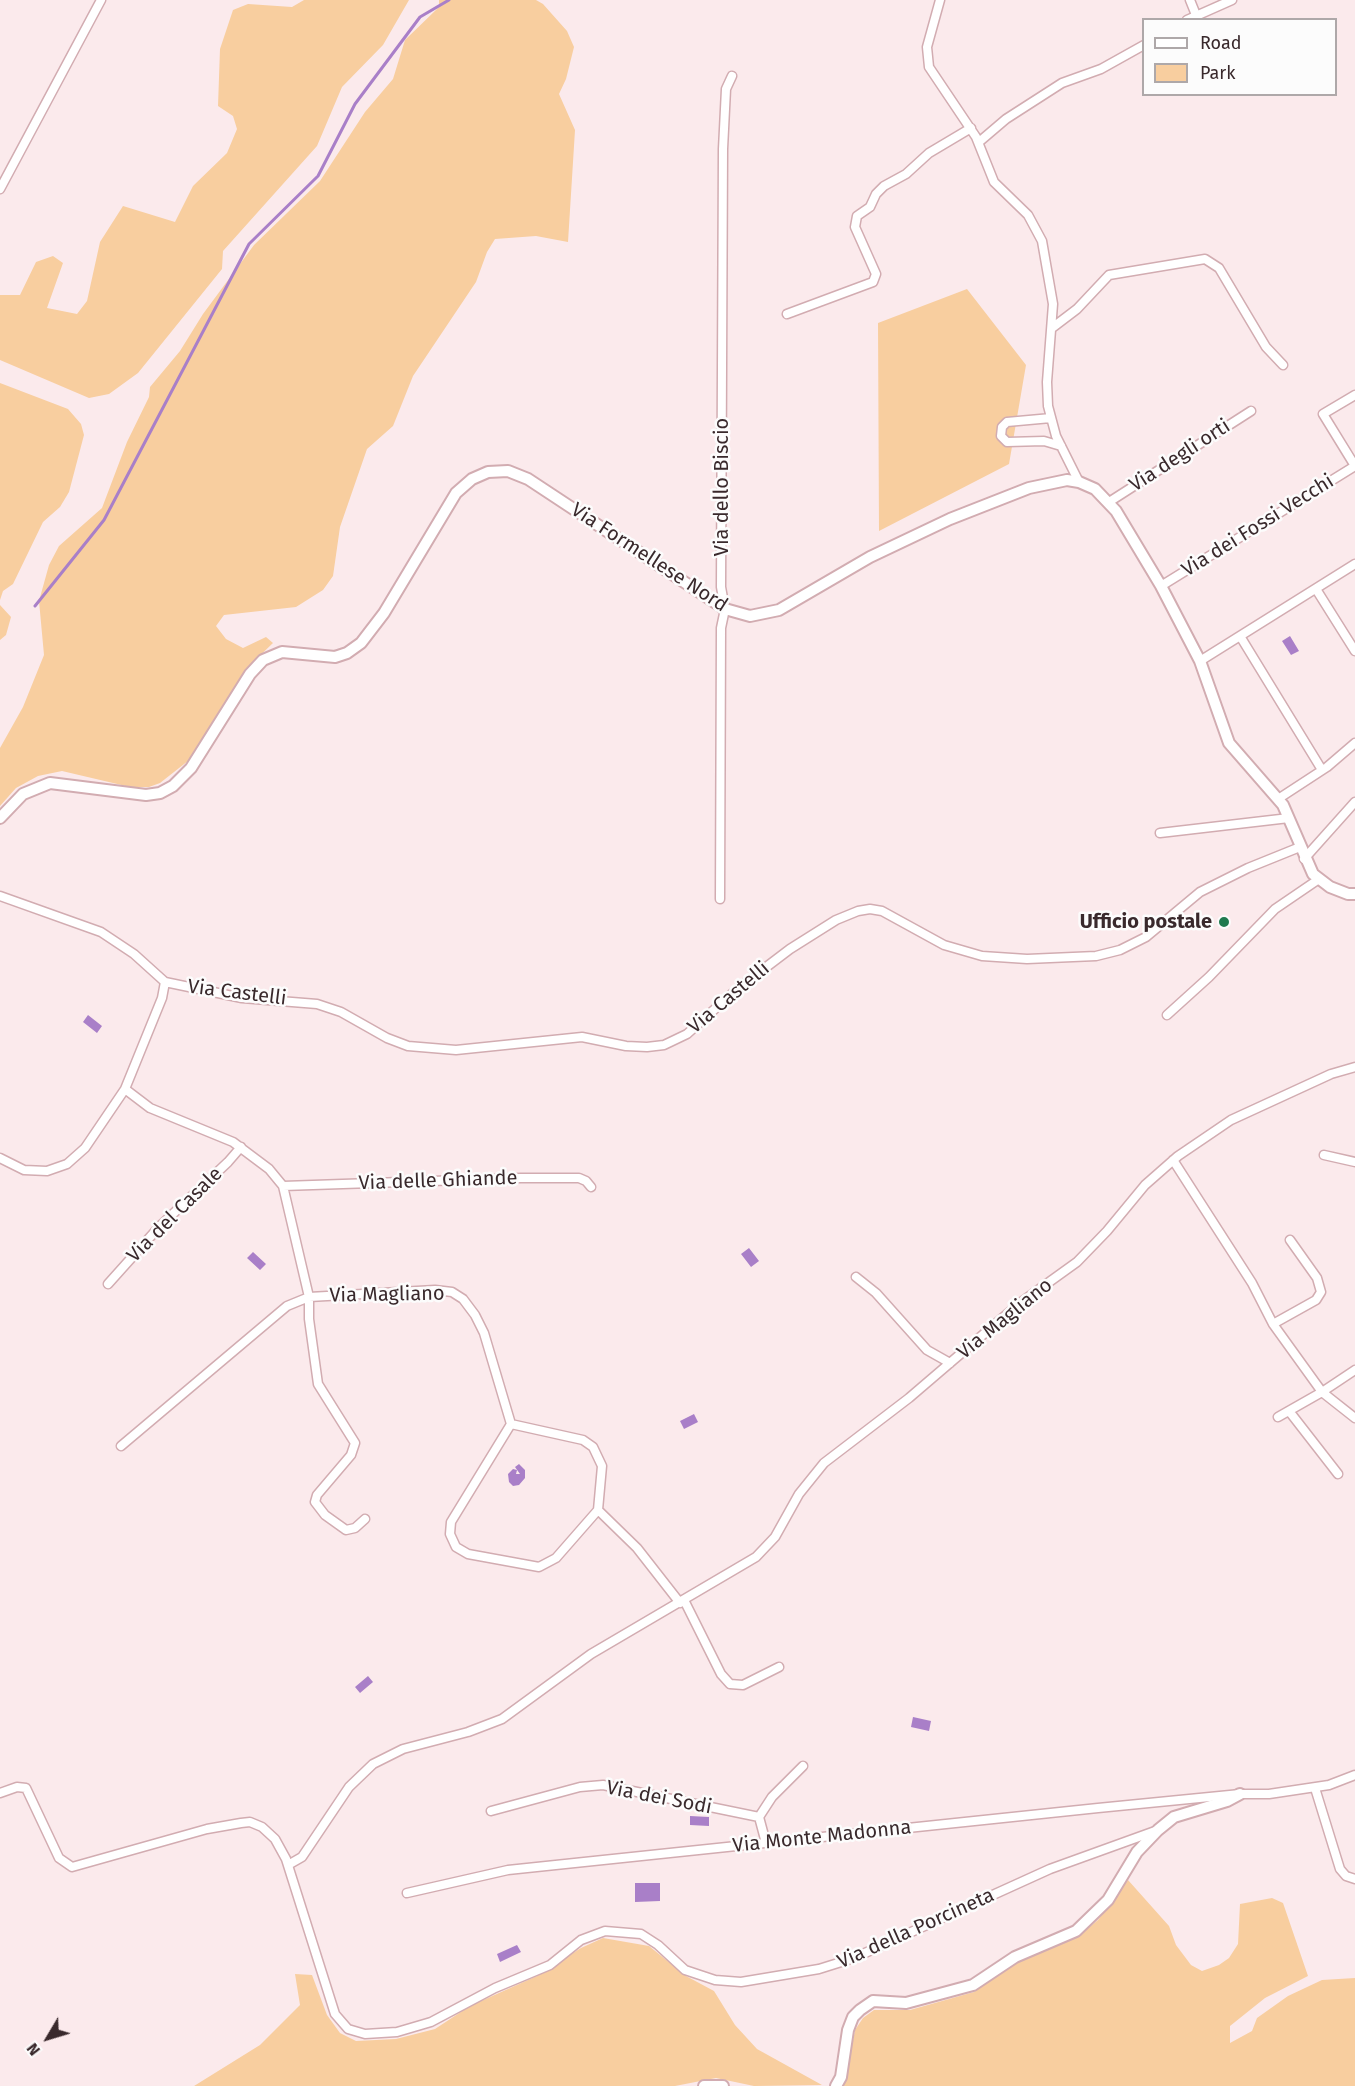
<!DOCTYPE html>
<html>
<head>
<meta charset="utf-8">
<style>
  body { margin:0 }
  #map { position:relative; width:1355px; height:2086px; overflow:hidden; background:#fbeaec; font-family:"Fira Sans",sans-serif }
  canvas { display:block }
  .legend { position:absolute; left:1142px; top:18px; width:195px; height:78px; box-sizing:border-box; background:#fcfcfc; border:2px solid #aea8a9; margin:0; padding:8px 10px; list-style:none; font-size:18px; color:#39292c }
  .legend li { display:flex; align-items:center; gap:12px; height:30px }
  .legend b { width:30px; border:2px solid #aea8a9 }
  .north { position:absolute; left:18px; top:2008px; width:60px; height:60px; -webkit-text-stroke:4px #fcfcfc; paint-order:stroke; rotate:232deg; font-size:16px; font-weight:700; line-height:24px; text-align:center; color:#39292c }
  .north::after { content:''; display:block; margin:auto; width:21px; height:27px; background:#39292c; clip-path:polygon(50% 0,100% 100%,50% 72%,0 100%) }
</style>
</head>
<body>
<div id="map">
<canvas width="1355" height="2086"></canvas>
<ul class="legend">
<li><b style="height:8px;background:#fff"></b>Road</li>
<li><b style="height:16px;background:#f8ce9f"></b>Park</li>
</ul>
<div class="north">N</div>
</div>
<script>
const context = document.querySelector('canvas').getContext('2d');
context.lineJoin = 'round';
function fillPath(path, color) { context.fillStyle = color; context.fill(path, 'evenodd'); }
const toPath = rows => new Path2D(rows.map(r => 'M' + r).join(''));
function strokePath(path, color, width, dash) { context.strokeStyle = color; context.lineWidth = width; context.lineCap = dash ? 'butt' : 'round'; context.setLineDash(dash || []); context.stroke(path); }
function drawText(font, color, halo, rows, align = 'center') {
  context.font = font + ' "Fira Sans",sans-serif'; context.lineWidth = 5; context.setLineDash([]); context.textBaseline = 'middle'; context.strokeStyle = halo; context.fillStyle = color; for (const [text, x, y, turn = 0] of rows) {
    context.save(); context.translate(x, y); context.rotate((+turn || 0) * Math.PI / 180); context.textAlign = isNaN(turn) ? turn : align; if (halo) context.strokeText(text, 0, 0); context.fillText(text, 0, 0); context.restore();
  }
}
fillPath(toPath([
  [304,0,409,0,383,45,342,87,317,146,223,251,222,269,138,373,109,394,89,398,0,360,0,295,20,295,36,262,53,256,63,263,47,308,77,314,87,301,100,242,123,206,175,222,193,186,227,153,237,129,233,116,218,106,220,49,233,10,248,4,292,7],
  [439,0,536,0,543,4,567,31,574,47,566,79,559,94,575,130,568,242,536,236,495,239,487,252,476,282,413,376,393,426,367,449,340,527,333,576,323,590,296,607,224,615,216,626,226,639,243,648,266,637,273,643,246,669,188,761,160,783,149,787,130,787,62,771,38,776,16,788,0,806,0,748,23,707,44,655,39,601,49,565,59,546,102,508,127,442,149,397,150,387,180,351,203,314,254,245,320,181,365,112,393,79,405,40,439,7],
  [967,289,1026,365,1009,464,879,531,878,323],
  [0,383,68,409,81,424,84,435,69,492,60,507,43,522,13,584,3,591,0,600],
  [0,605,11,617,6,635,0,640],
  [1128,1880,1169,1926,1176,1945,1191,1965,1202,1971,1219,1965,1229,1958,1238,1944,1240,1904,1272,1898,1283,1903,1308,1976,1265,1998,1230,2026,1230,2043,1252,2031,1257,2018,1288,1996,1322,1980,1355,1978,1355,2086,842,2086,845,2082,855,2030,863,2018,874,2010,910,2010,974,1992,1001,1971,1026,1958,1080,1935,1098,1920],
  [603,1938,649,1946,686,1976,714,1991,735,2025,757,2049,822,2085,754,2086,716,2078,675,2086,194,2086,260,2045,300,2005,295,1974,312,1975,327,2015,340,2033,356,2041,396,2039,435,2029,470,2006,537,1976,581,1948]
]), '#f8ce9f');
fillPath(toPath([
  [1290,636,1299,651,1291,655,1282,641],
  [88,1015,102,1026,97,1033,83,1022],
  [749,1248,759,1261,751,1267,741,1254],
  [253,1252,266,1264,260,1270,247,1258],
  [694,1414,698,1422,684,1429,680,1421],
  [519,1464,525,1470,525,1478,519,1485,513,1486,509,1482,508,1474,513,1469,517,1470,516,1474,520,1474,515,1467],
  [368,1676,373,1682,360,1693,355,1687],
  [913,1717,931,1721,929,1731,911,1727],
  [690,1816,709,1817,709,1826,690,1825],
  [635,1883,660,1883,660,1901,635,1902],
  [517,1945,521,1952,500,1962,497,1954]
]), '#a97fc8');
strokePath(toPath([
  [35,606,104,520,249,244,318,176,355,104,420,17,449,0]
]), '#a97fc8', 3);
const minor = toPath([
  [940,0,927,47,929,67,976,137,994,182,1028,215,1042,241,1053,304,1047,382,1048,406,1056,436,1079,482],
  [1190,0,1196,15],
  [1187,20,1232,0],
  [979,142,1006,119,1062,83,1101,69,1144,45],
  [0,189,101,0],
  [787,314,873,282,876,274,855,227,857,216,870,207,876,194,884,186,906,174,929,153,971,128],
  [1052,328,1077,309,1109,275,1205,259,1219,268,1266,347,1283,365],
  [1051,418,1007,422,1002,427,1001,436,1007,442,1044,441,1061,446],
  [1355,466,1323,414,1355,395],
  [1109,502,1251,411],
  [1161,586,1355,466],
  [1316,589,1355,651],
  [1240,636,1322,770],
  [1200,661,1355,564],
  [1278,799,1327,767,1355,743],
  [1160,833,1289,818],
  [1304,859,1355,802],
  [0,896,101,932,134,954,165,982,242,998,317,1004,341,1012,387,1038,408,1046,456,1050,582,1037,626,1046,647,1047,664,1045,687,1034,736,990,790,949,836,920,858,911,870,909,882,911,944,945,982,956,1027,959,1096,956,1120,950,1146,937,1200,892,1248,868,1300,847],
  [720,899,721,628,725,609,721,587,723,149,726,89,732,76],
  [1167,1015,1209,977,1275,909,1319,879],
  [125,1089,150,1108,233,1142,269,1169,283,1186,309,1297,435,1290,452,1292,463,1299,475,1315,484,1333,511,1424,583,1440,593,1447,602,1466,598,1510,637,1548,680,1603],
  [1324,1155,1355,1162],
  [0,1158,24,1170,47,1171,67,1164,85,1148,125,1089,162,998,165,982],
  [1173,1160,1252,1283,1273,1324],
  [283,1186,521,1178,579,1178,586,1181,591,1187],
  [1290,1240,1317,1278,1321,1292,1316,1300,1273,1324,1322,1392,1355,1370],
  [856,1277,876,1293,927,1350,950,1363],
  [108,1284,160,1226,228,1162,241,1147],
  [1289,1411,1338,1474],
  [1278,1417,1322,1392,1355,1418],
  [511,1424,451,1522,450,1534,456,1547,468,1554,539,1567,556,1558,598,1510],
  [121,1446,287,1306,309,1297,309,1319,318,1384,355,1443,351,1455,317,1495,315,1502,325,1515,346,1530,355,1528,365,1519],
  [684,1600,721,1674,730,1684,743,1685,779,1667],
  [1315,1788,1340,1869,1346,1876,1355,1879],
  [0,1793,17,1787,26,1788,59,1858,72,1867,207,1829,241,1823,250,1822,262,1827,275,1839,286,1859,335,2014,348,2029,365,2034,397,2032,431,2022,495,1988,550,1965,581,1940,605,1931,641,1934,658,1945,685,1970,715,1980,741,1982,819,1969,854,1958,1050,1869,1158,1830],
  [491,1811,580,1787,603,1785,759,1817],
  [766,1843,759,1817,772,1797,803,1766],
  [288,1865,302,1857,349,1787,373,1764,403,1749,468,1732,502,1719,591,1654,756,1557,775,1537,799,1494,824,1463,909,1398,1020,1303,1077,1262,1107,1231,1145,1185,1178,1156,1231,1120,1331,1074,1355,1067],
  [407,1893,508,1870,1098,1808,1240,1794,1269,1794,1329,1785,1355,1775]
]);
const tertiary = toPath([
  [0,818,23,794,50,783,146,795,160,793,173,786,191,768,250,674,263,660,282,652,335,657,347,653,361,643,384,613,456,493,472,479,488,472,508,471,528,479,725,609,750,616,779,610,870,557,950,519,1029,488,1067,480,1079,482,1095,489,1116,511,1161,586,1200,661,1229,743,1283,805,1313,874,1330,887,1348,894,1355,894],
  [704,2086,723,2086],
  [836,2086,841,2077,848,2030,853,2017,860,2010,873,2001,906,2003,973,1985,1015,1957,1076,1931,1108,1900,1137,1852,1158,1830,1174,1817,1227,1801,1240,1794]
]);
strokePath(minor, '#d2acb1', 11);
strokePath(tertiary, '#d2acb1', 14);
strokePath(minor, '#fff', 8);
strokePath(tertiary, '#fff', 10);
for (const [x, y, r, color] of [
  [1224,922,6,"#207a4f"]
]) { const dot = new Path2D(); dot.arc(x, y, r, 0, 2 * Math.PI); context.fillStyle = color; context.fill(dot); strokePath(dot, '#fcfcfc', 2); }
drawText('20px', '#39292c', '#fcfcfc', [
  ["Via degli orti",1180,456,-33],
  ["Via dello Biscio",722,487,-90],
  ["Via dei Fossi Vecchi",1258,526,-32],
  ["Via Formellese Nord",649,558,33],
  ["Via Castelli",237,993,7],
  ["Via Castelli",729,998,-40],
  ["Via delle Ghiande",438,1181,-2],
  ["Via del Casale",175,1215,-45],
  ["Via Magliano",387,1295,-1],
  ["Via Magliano",1005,1319,-39],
  ["Via dei Sodi",659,1798,11],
  ["Via Monte Madonna",822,1837,-6],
  ["Via della Porcineta",916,1929,-24]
]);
drawText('bold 20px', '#39292c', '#fcfcfc', [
  ["Ufficio postale",1212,922]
], 'right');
</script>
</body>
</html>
